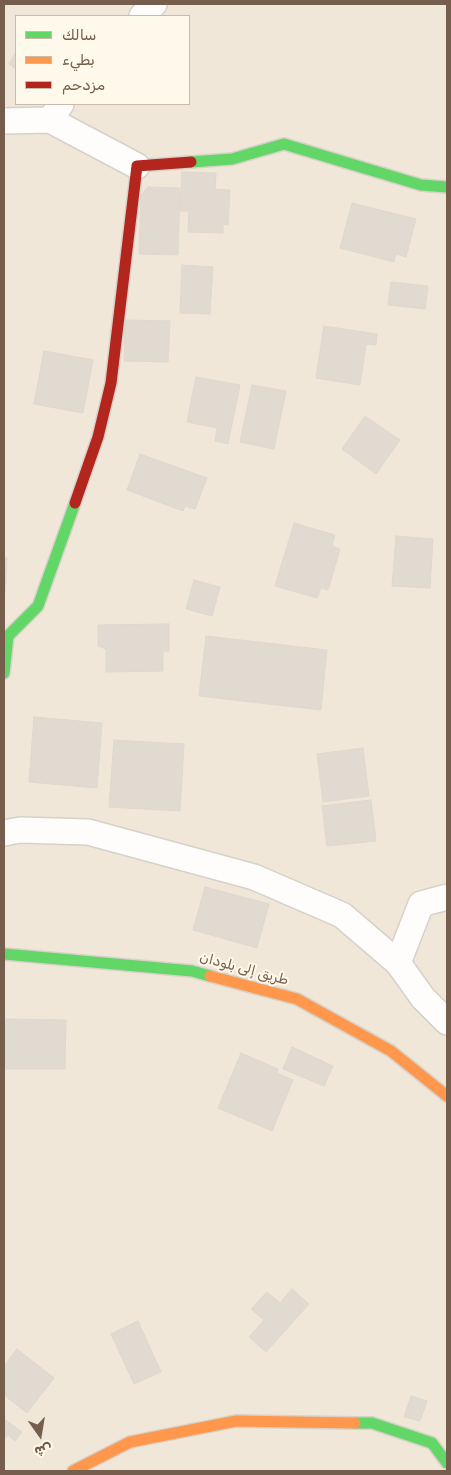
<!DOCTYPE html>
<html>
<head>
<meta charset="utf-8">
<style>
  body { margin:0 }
  #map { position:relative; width:451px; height:1475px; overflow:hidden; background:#f7f4eb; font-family:Rubik,"Noto Naskh Arabic",sans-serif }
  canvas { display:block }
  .frame { position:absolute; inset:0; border:5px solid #755e4b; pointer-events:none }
  .legend { position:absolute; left:15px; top:15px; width:175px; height:90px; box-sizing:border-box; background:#fff9ec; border:1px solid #c8bbac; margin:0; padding:6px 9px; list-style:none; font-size:15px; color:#755e4b }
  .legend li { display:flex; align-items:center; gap:10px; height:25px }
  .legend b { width:25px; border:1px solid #c8bbac }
  .north { position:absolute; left:15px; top:1410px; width:50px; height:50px; -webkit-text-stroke:4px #fff9ec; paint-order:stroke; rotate:167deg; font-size:14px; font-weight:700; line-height:20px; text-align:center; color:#755e4b }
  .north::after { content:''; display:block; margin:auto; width:18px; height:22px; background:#755e4b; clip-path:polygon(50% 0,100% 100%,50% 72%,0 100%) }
</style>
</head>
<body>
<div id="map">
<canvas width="451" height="1475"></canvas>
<div class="frame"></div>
<ul class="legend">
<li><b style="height:6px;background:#63d668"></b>سالك</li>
<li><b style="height:6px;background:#ff974d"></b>بطيء</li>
<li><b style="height:6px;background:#b3261e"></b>مزدحم</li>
</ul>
<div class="north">ش</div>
</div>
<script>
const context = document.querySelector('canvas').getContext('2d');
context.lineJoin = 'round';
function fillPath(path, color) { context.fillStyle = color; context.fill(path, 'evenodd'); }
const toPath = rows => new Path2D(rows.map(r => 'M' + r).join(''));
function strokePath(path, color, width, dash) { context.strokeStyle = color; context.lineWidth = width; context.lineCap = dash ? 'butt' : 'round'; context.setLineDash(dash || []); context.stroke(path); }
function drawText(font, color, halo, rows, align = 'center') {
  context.font = font + ' Rubik,"Noto Naskh Arabic",sans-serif'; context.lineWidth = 4; context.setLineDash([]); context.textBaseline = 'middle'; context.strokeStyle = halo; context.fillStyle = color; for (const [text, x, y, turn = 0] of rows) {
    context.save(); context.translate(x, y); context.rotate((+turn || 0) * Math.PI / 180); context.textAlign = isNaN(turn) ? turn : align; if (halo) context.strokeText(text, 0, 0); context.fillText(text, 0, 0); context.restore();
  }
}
fillPath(toPath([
  [4,4,447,4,447,1471,4,1471],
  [16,16,189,16,189,104,16,104]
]), '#f0e7d9');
const building = toPath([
  [16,52,16,69,9,64,16,52],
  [182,172,216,173,215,189,230,190,228,225,223,224,223,233,188,232,189,211,180,211,182,172],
  [148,187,180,188,178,255,139,254,141,195,148,187],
  [352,203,416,219,406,257,396,254,394,262,340,248,352,203],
  [182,265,213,267,210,314,180,313,182,265],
  [391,282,428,286,425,309,388,305,391,282],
  [125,320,170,321,168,362,124,361,125,320],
  [324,326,377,334,376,345,366,344,360,385,316,378,324,326],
  [44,351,93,360,83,413,34,404,44,351],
  [196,377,240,385,228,444,215,441,217,428,187,422,196,377],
  [252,385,286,391,274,449,240,442,252,385],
  [365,416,400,440,376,474,342,449,365,416],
  [140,454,207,478,195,509,185,506,183,511,127,490,140,454],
  [294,523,335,535,332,546,340,549,328,590,321,588,317,598,275,586,294,523],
  [396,536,433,539,430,588,392,586,396,536],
  [4,558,7,558,5,593,4,593,4,558],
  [194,580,220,587,212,616,186,609,194,580],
  [169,624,169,651,163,651,163,671,106,672,106,649,98,646,98,625,169,624],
  [206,636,327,650,321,710,199,696,206,636],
  [34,717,102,723,97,788,29,782,34,717],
  [114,740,184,744,180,811,109,807,114,740],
  [363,748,369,796,323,802,317,754,363,748],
  [371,800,376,841,327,846,322,806,371,800],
  [205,887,269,904,257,948,193,930,205,887],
  [4,1019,66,1020,65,1069,4,1069,4,1019],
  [292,1047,333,1066,324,1086,283,1069,292,1047],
  [241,1053,278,1069,277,1073,293,1080,272,1131,218,1108,241,1053],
  [292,1289,309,1304,266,1352,249,1337,264,1320,251,1309,267,1292,280,1303,292,1289],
  [138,1321,161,1372,134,1384,111,1334,138,1321],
  [17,1349,54,1378,27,1413,4,1395,4,1366,17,1349],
  [411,1396,427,1401,420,1421,404,1417,411,1396],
  [4,1419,22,1432,15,1441,8,1435,4,1440,4,1419]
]);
fillPath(building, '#e1dad0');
strokePath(building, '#e0d8cd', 1);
const street = toPath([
  [142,16,154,4],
  [61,104,50,120,137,166],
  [4,121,50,120],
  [4,833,20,830,88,832,254,877,342,915,398,963],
  [447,897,421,904,398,963,423,998,447,1022]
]);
const fast = toPath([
  [191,162,232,159,284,144,421,185,447,187],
  [4,673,8,636,38,606,75,503],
  [4,954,192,971,210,976],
  [355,1423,372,1423,432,1443,447,1463]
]);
const slow = toPath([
  [210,976,297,999,391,1051,447,1096],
  [73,1471,130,1442,236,1421,355,1423]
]);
const jam = toPath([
  [75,503,98,437,111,383,137,166,191,162]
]);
strokePath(street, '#d6d1c9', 28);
strokePath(fast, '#d7d1c9', 14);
strokePath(slow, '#d7d1c9', 14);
strokePath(jam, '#d7d1c9', 14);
strokePath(street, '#fefdfc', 25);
strokePath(fast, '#63d668', 11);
strokePath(slow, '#ff974d', 11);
strokePath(jam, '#b3261e', 11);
drawText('14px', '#755e4b', '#fff9ec', [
  ["طريق إلى بلودان",244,969,15]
]);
</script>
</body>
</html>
